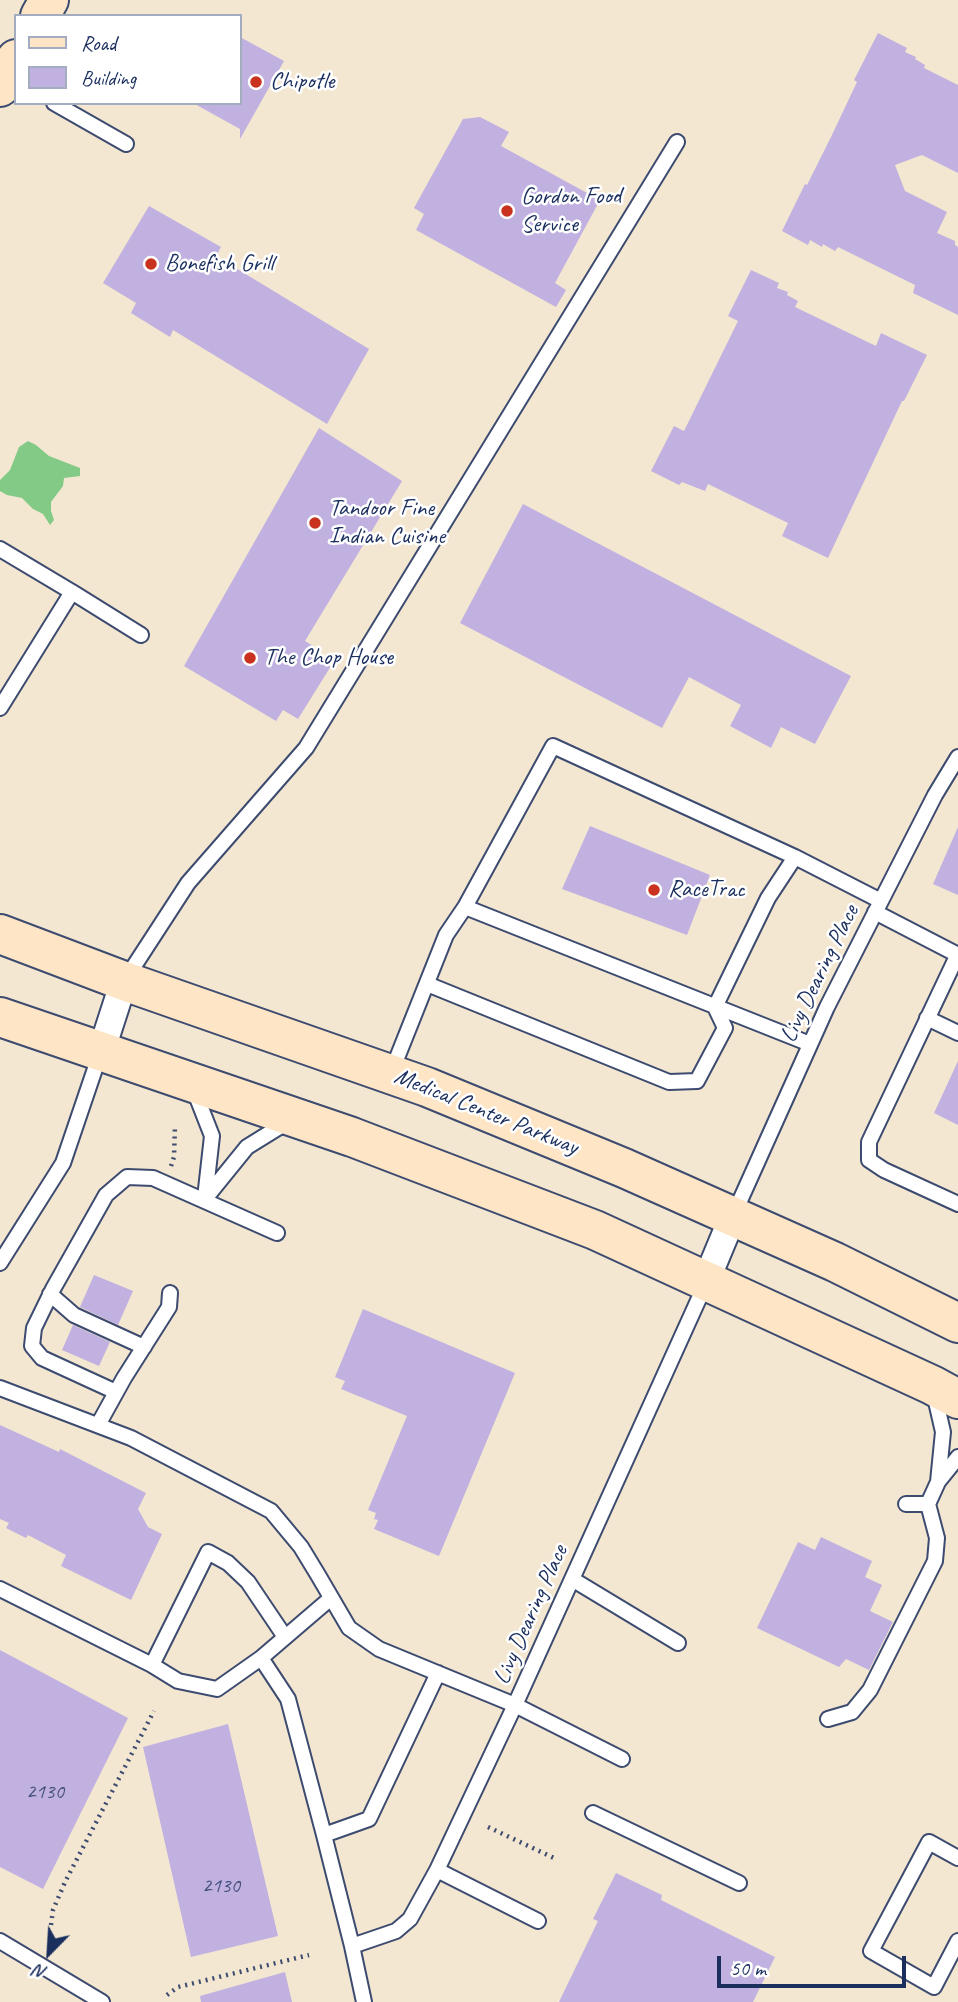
<!DOCTYPE html>
<html>
<head>
<meta charset="utf-8">
<style>
  body { margin:0 }
  #map { position:relative; width:958px; height:2002px; overflow:hidden; background:#f4e7d1; font-family:Caveat,sans-serif }
  canvas { display:block }
  .legend { position:absolute; left:14px; top:14px; width:228px; height:91px; box-sizing:border-box; background:#fff; border:2px solid #a4acbf; margin:0; padding:9px 12px; list-style:none; font-size:21px; color:#1b2f5e }
  .legend li { display:flex; align-items:center; gap:14px; height:35px }
  .legend b { width:35px; border:2px solid #a4acbf }
  .north { position:absolute; left:14px; top:1918px; width:70px; height:70px; -webkit-text-stroke:5px #fff; paint-order:stroke; rotate:204deg; font-size:19px; font-weight:700; line-height:28px; text-align:center; color:#1b2f5e }
  .north::after { content:''; display:block; margin:auto; width:24px; height:32px; background:#1b2f5e; clip-path:polygon(50% 0,100% 100%,50% 72%,0 100%) }
  .scale { position:absolute; left:717px; top:1956px; width:189px; height:32px; box-sizing:border-box; border:4px solid #1b2f5e; border-top:0; padding-left:9px; font-size:21px; line-height:24px; white-space:nowrap; color:#1b2f5e; -webkit-text-stroke:5px #fff; paint-order:stroke }
</style>
</head>
<body>
<div id="map">
<canvas width="958" height="2002"></canvas>
<ul class="legend">
<li><b style="height:9px;background:#fde5c5"></b>Road</li>
<li><b style="height:19px;background:#c0b1e0"></b>Building</li>
</ul>
<div class="north">N</div>
<div class="scale">50 m</div>
</div>
<script>
const context = document.querySelector('canvas').getContext('2d');
context.lineJoin = 'round';
function fillPath(path, color) { context.fillStyle = color; context.fill(path, 'evenodd'); }
const toPath = rows => new Path2D(rows.map(r => 'M' + r).join(''));
function strokePath(path, color, width, dash) { context.strokeStyle = color; context.lineWidth = width; context.lineCap = dash ? 'butt' : 'round'; context.setLineDash(dash || []); context.stroke(path); }
function drawText(font, color, halo, rows, align = 'center') {
  context.font = font + ' Caveat,sans-serif'; context.lineWidth = 5; context.setLineDash([]); context.textBaseline = 'middle'; context.strokeStyle = halo; context.fillStyle = color; for (const [text, x, y, turn = 0] of rows) {
    context.save(); context.translate(x, y); context.rotate((+turn || 0) * Math.PI / 180); context.textAlign = isNaN(turn) ? turn : align; if (halo) context.strokeText(text, 0, 0); context.fillText(text, 0, 0); context.restore();
  }
}
fillPath(toPath([
  [28,441,36,445,49,456,80,468,80,476,64,478,63,486,51,502,51,511,54,520,50,525,43,514,33,509,22,498,7,495,0,491,0,480,10,470,19,447]
]), '#83ca86');
fillPath(toPath([
  [878,33,907,48,905,52,916,57,915,59,925,65,924,68,958,85,958,173,922,155,895,165,905,191,947,212,937,233,955,241,955,245,958,247,958,315,913,293,915,285,838,247,835,251,823,244,822,247,810,240,808,245,782,231,805,184,807,185,831,137,857,82,854,80],
  [240,37,284,61,240,139,240,129,193,103,240,103],
  [480,117,509,132,501,146,600,200,555,283,566,290,556,307,416,230,424,214,414,208,463,119],
  [149,206,221,247,216,256,369,349,327,424,173,330,170,337,131,313,136,303,103,283],
  [751,270,779,283,777,288,788,292,787,295,798,301,795,307,876,346,881,333,927,355,904,401,902,401,828,558,782,536,788,523,708,484,705,491,682,482,679,485,651,471,674,426,684,431,738,321,728,316],
  [319,428,402,481,305,641,313,646,309,653,331,666,298,719,283,710,276,721,184,666],
  [523,504,851,676,815,744,781,727,771,748,730,726,741,705,689,677,662,728,460,623],
  [590,826,710,875,687,935,562,889],
  [958,827,958,895,933,884],
  [958,1061,958,1125,934,1113],
  [94,1275,133,1291,118,1325,80,1307],
  [363,1309,515,1373,439,1556,374,1529,378,1520,374,1519,376,1513,368,1510,407,1416,341,1389,345,1381,335,1377],
  [73,1325,110,1342,99,1366,62,1350],
  [0,1425,59,1452,60,1449,146,1493,138,1509,148,1527,162,1534,131,1600,61,1566,66,1555,28,1535,26,1538,6,1528,9,1523,0,1519],
  [821,1537,872,1561,865,1577,882,1585,870,1611,893,1622,869,1670,846,1659,839,1667,757,1628,798,1542,815,1550],
  [0,1650,128,1718,43,1889,0,1867],
  [228,1724,278,1936,191,1957,143,1747],
  [616,1873,662,1895,661,1900,775,1957,753,2002,559,2002,598,1921,593,1919],
  [285,1972,292,2002,201,2002,200,1996]
]), '#c0b1e0');
const lane = toPath([
  [54,103,126,144],
  [0,549,72,592,0,708],
  [72,592,141,635],
  [465,907,553,746,795,857,881,901],
  [875,912,958,955],
  [958,954,869,1142,869,1160,884,1170,958,1204],
  [125,980,188,883,306,748,677,142],
  [427,984,669,1082,697,1081,725,1028,715,1007,768,898,795,857],
  [927,1018,958,1033],
  [391,1073,446,935,465,907,810,1044],
  [194,1090,212,1136,205,1198],
  [204,1200,247,1147,289,1121],
  [734,1214,827,1007,935,795,958,757],
  [0,1263,63,1163,100,1054],
  [50,1294,74,1315,144,1347],
  [0,1388,131,1438,271,1511,301,1547,318,1575,349,1628,379,1649,515,1705,706,1283],
  [116,1392,42,1358,32,1346,34,1328,53,1289,106,1195,127,1177,153,1178,277,1233],
  [934,1393,943,1432,938,1482],
  [98,1425,124,1378,169,1307,170,1293],
  [906,1504,928,1504,938,1482,958,1457],
  [572,1579,678,1643],
  [0,1589,152,1665,178,1681,217,1689,261,1658,288,1699,324,1835],
  [261,1658,331,1598],
  [152,1665,208,1552,228,1563,248,1582,285,1637],
  [828,1719,852,1712,870,1690,935,1561,937,1538,928,1504],
  [593,1813,739,1883],
  [958,1858,929,1842,871,1951,934,1987,958,1941],
  [437,1870,410,1919,396,1931,352,1946,324,1835,369,1819,438,1673],
  [538,1921,437,1870,515,1705,622,1759],
  [0,1941,102,2002],
  [352,1946,364,2002]
]);
const street = toPath([
  [101,1052,124,981],
  [706,1281,733,1216]
]);
const secondary = toPath([
  [40,16,49,0],
  [0,87,16,59],
  [0,934,124,981,427,1087,624,1168,835,1262,958,1323],
  [0,1017,352,1137,595,1230,932,1385,958,1399]
]);
strokePath(lane, '#3c4b6f', 18);
strokePath(street, '#3c4b6f', 30);
strokePath(secondary, '#3c4b6f', 42);
strokePath(toPath([
  [171,1166,174,1157,175,1125],
  [488,1827,554,1858],
  [51,1925,53,1910,65,1882,154,1711],
  [167,1995,178,1987,309,1955]
]), '#3c4b6f', 4.5, [2, 5]);
strokePath(lane, '#fff', 14);
strokePath(street, '#fff', 26);
strokePath(secondary, '#fde5c5', 38);
for (const [x, y, r, color] of [
  [256,82,7,"#c8321e"],
  [507,211,7,"#c8321e"],
  [151,264,7,"#c8321e"],
  [315,523,7,"#c8321e"],
  [250,658,7,"#c8321e"],
  [654,890,7,"#c8321e"]
]) { const dot = new Path2D(); dot.arc(x, y, r, 0, 2 * Math.PI); context.fillStyle = color; context.fill(dot); strokePath(dot, '#fff', 2.5); }
drawText('21px', '#44507e', null, [
  ["2130",45,1792],
  ["2130",221,1886]
]);
drawText('24px', '#1b2f5e', '#fff', [
  ["Chipotle",270,82],
  ["Gordon Food",521,197],
  ["Service",521,225],
  ["Bonefish Grill",165,264],
  ["Tandoor Fine",329,509],
  ["Indian Cuisine",329,537],
  ["The Chop House",264,658],
  ["RaceTrac",668,890]
], 'left');
drawText('24px', '#1b2f5e', '#fff', [
  ["Livy Dearing Place",820,974,-64],
  ["Medical Center Parkway",486,1112,22],
  ["Livy Dearing Place",531,1615,-66]
]);
</script>
</body>
</html>
